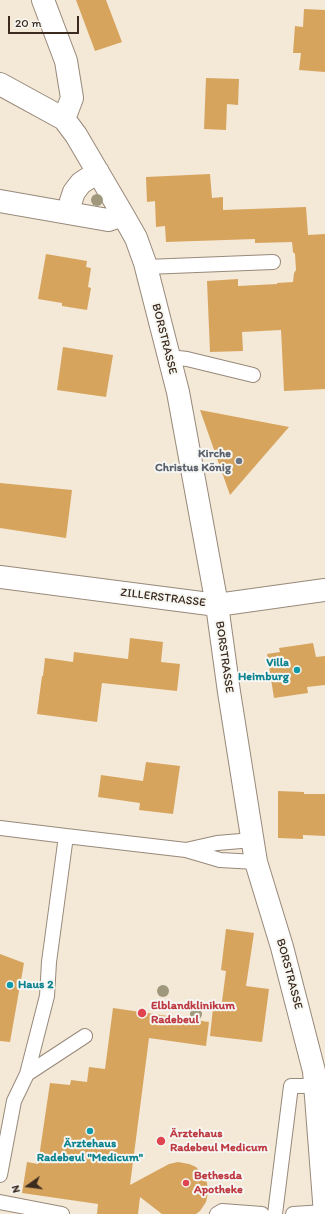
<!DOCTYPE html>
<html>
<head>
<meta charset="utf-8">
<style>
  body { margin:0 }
  #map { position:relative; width:325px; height:1214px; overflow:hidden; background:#f4e8d7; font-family:Itim,sans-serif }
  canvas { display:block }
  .north { position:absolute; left:8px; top:1166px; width:40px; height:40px; -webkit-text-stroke:3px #f6f6f2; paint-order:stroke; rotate:256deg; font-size:11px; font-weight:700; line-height:16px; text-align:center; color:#3b2a1e }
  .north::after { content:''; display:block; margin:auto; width:14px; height:18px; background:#3b2a1e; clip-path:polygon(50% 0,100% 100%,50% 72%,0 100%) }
  .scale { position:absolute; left:8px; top:16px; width:71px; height:18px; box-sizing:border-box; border:2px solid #3b2a1e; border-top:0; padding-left:5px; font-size:12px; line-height:14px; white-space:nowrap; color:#3b2a1e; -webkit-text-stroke:3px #f6f6f2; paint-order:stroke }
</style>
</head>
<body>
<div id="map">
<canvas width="325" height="1214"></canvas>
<div class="north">N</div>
<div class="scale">20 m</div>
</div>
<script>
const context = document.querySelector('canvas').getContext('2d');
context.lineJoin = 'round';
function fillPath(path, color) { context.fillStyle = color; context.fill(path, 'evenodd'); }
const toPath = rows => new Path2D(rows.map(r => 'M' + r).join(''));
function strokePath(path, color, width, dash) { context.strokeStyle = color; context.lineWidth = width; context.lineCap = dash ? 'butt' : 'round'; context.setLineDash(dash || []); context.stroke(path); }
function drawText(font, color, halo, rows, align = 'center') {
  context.font = font + ' Itim,sans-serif'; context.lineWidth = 4; context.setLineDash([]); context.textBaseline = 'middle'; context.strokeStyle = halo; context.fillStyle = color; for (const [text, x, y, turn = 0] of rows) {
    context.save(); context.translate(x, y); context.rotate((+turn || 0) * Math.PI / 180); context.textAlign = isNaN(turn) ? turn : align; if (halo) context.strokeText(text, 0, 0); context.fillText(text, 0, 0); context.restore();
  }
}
fillPath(toPath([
  [76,0,106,0,122,42,95,51],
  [304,9,325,10,325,72,299,70,301,53,293,53,295,26,303,27],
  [206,78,239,79,238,105,227,104,226,130,204,129],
  [210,174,212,198,223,197,223,210,306,207,308,235,325,234,325,389,284,391,281,330,242,332,243,351,210,352,207,281,238,279,238,286,277,284,277,283,293,282,294,273,296,270,295,254,293,252,292,242,255,243,255,239,166,242,165,226,156,227,155,201,147,202,146,177],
  [46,254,87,261,86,267,91,268,88,287,91,288,87,310,62,306,62,303,38,299],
  [63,347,113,355,106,397,57,390],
  [200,410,289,427,230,495],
  [0,483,72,490,66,538,0,528],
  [130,638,163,642,161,662,180,664,177,691,102,683,97,722,37,714,42,676,43,676,45,658,73,662,74,652,128,659],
  [313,643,316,657,325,656,325,685,307,687,308,693,274,698,267,654,280,652,279,648],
  [146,762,180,766,173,814,139,810,140,803,98,797,101,775,143,781],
  [278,791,304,792,304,794,325,794,325,836,303,835,303,839,278,838],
  [226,929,254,933,246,986,269,989,262,1042,210,1036,213,1008,221,1009,226,971,221,970],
  [0,954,24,963,10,1042,0,1041],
  [113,1008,209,1022,206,1046,149,1038,130,1185,169,1164,178,1162,189,1164,196,1167,202,1174,207,1183,208,1193,206,1202,200,1211,196,1214,162,1214,140,1197,138,1214,97,1214,98,1204,22,1193,27,1162,38,1164,50,1083,70,1085,71,1080,87,1082,89,1067,105,1069]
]), '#d7a45e');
const lane = toPath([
  [146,267,273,262],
  [169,357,187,359,253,375],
  [0,828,66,836,186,850],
  [253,840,217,843,186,850,220,860,256,862],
  [27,1074,85,1036],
  [0,1175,14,1101,27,1074,47,996,49,962,66,836],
  [0,1202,62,1214],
  [217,1214,222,1211,262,1214],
  [275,1214,291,1086,316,1086],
  [293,1214,325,1212]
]);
const street = toPath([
  [43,0,66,61,72,98,64,119],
  [0,84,64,119,76,135,123,215,136,238,145,263,178,392,217,605,229,692,256,862,282,947,314,1071,325,1214],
  [0,201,108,220,123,215],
  [70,212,71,201,74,192,81,183,98,172],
  [0,577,217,605,325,590]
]);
strokePath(lane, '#98897a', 16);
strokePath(street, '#98897a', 24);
strokePath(lane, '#fff', 14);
strokePath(street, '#fff', 22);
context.fillStyle = '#9f987d';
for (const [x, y] of [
  [97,200],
  [163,991],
  [196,1014]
]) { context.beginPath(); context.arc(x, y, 6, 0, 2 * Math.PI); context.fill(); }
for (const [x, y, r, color] of [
  [239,461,4,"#6b7280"],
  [297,670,4,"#0f9aa8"],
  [10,985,4,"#0f9aa8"],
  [142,1013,5,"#e0444e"],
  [90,1131,4,"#0f9aa8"],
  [161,1141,5,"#e0444e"],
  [186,1183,4,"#e0444e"]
]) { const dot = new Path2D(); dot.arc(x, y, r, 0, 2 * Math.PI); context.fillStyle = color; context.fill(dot); strokePath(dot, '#f6f6f2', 1.5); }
drawText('12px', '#3b2a1e', '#f6f6f2', [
  ["BORSTRASSE",164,339,76],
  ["ZILLERSTRASSE",163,598,7],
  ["BORSTRASSE",224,657,82],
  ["BORSTRASSE",289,974,75]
]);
drawText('bold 12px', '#5b616d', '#f6f6f2', [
  ["Kirche",231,454],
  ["Christus König",231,468]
], 'right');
drawText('bold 12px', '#0d838f', '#f6f6f2', [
  ["Villa",289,663],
  ["Heimburg",289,677],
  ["Haus 2",18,985,"left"],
  ["Ärztehaus",90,1144,"center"],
  ["Radebeul \"Medicum\"",90,1158,"center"]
], 'right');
drawText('bold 12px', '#be3a42', '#f6f6f2', [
  ["Elblandklinikum",151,1006],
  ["Radebeul",151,1020],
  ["Ärztehaus",170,1134],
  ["Radebeul Medicum",170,1148],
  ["Bethesda",194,1176],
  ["Apotheke",194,1190]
], 'left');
</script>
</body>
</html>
